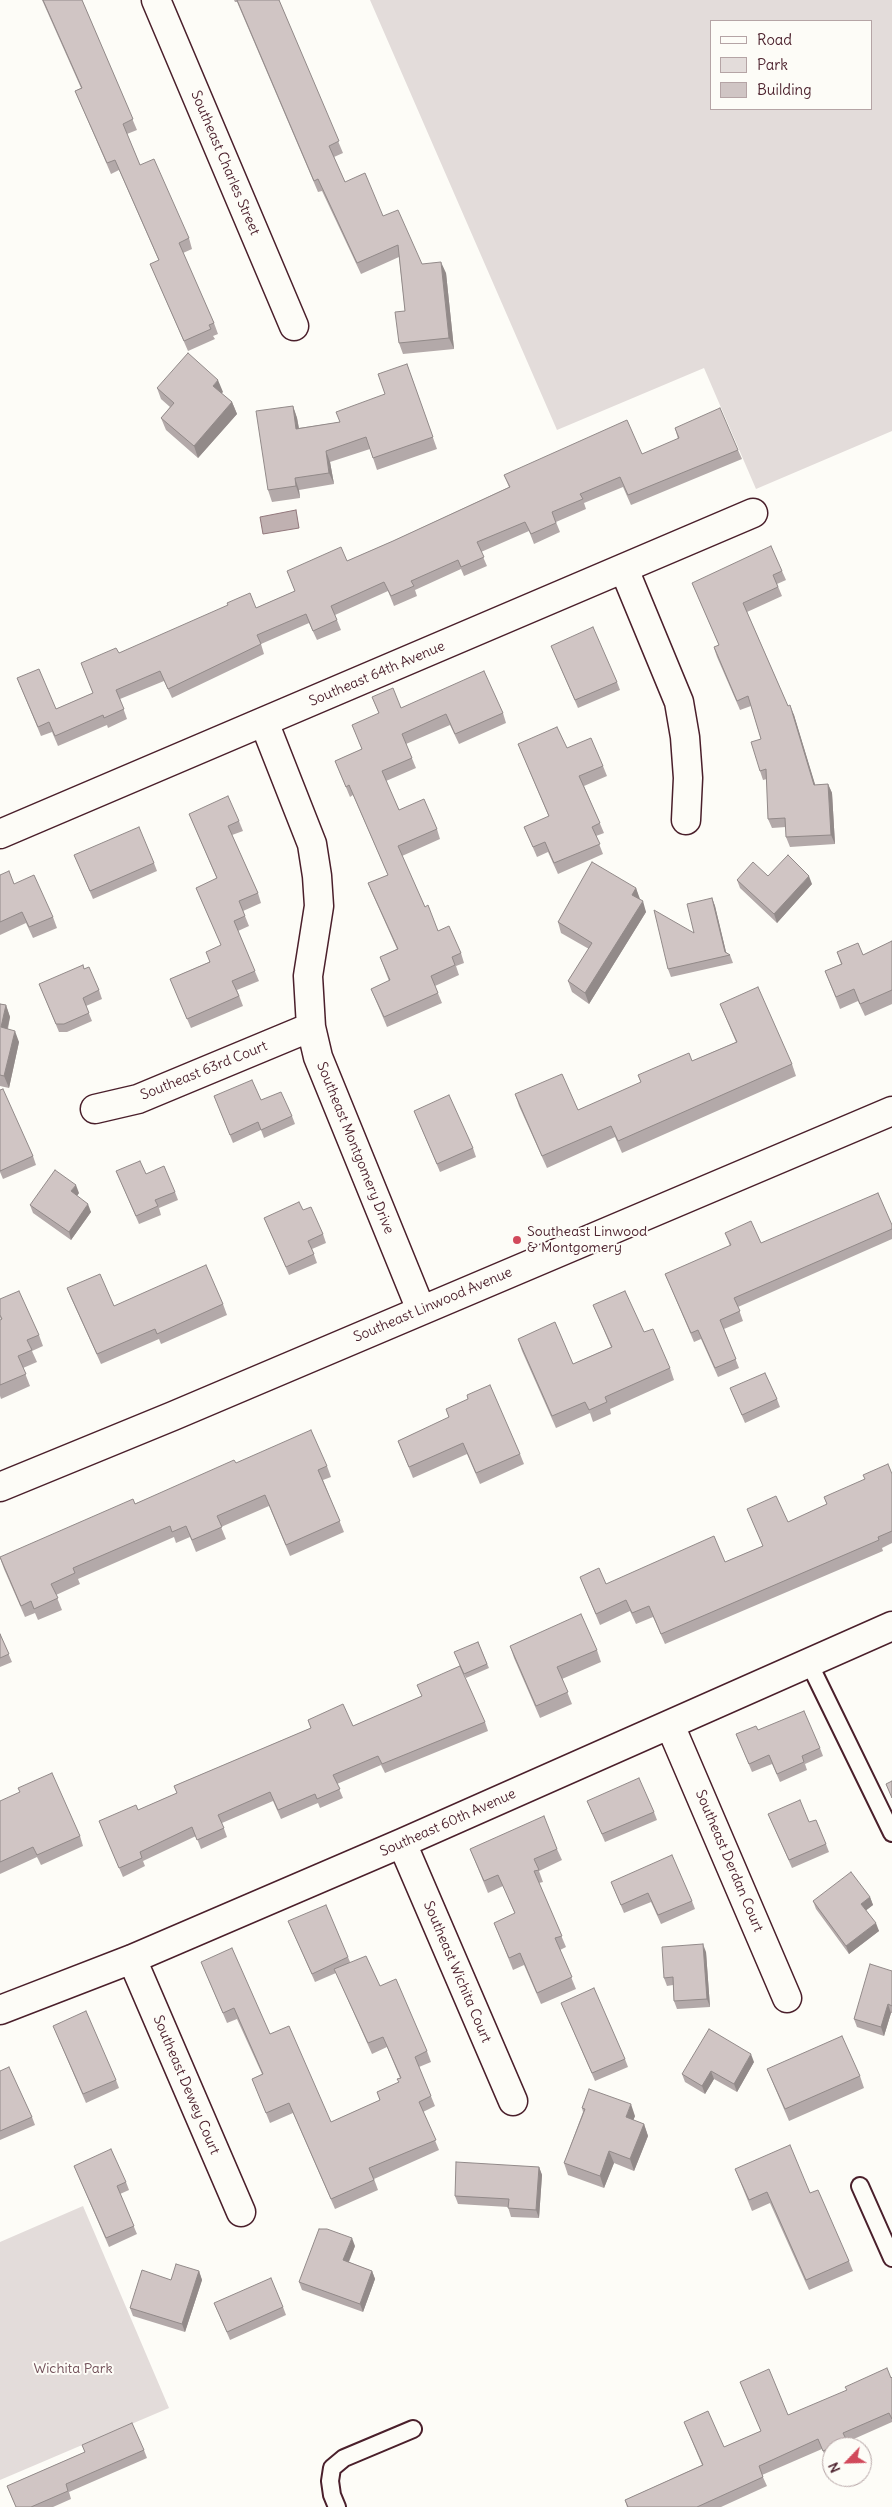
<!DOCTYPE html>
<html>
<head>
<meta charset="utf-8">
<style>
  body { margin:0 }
  #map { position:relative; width:892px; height:2507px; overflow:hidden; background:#fdfcf7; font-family:Delius,sans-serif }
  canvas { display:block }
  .legend { position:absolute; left:710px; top:20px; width:162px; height:90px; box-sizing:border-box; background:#fdfcf7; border:1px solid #b5a4a5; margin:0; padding:6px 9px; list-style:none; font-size:15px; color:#4a1f2b }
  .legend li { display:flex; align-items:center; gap:10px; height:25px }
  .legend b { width:25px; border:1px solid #b5a4a5 }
  .north { position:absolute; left:822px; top:2437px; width:50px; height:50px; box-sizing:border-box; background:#fdfcf7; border:1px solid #b5a4a5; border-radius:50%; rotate:246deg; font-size:14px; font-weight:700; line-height:20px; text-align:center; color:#4a1f2b }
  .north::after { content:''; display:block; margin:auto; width:18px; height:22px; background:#d1495b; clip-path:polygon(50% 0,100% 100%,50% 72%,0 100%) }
</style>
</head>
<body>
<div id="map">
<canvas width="892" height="2507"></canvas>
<ul class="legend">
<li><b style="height:6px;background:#fdfcf7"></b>Road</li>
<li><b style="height:14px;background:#e3dcda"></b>Park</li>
<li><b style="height:14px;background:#d0c5c4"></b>Building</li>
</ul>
<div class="north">N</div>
</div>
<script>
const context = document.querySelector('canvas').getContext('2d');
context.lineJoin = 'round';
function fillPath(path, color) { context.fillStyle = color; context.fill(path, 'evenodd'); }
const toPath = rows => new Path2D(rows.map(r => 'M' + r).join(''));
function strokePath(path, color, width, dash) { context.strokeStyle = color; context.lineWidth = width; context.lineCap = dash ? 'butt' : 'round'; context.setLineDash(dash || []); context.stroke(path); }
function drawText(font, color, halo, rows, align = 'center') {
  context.font = font + ' Delius,sans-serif'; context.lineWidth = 4; context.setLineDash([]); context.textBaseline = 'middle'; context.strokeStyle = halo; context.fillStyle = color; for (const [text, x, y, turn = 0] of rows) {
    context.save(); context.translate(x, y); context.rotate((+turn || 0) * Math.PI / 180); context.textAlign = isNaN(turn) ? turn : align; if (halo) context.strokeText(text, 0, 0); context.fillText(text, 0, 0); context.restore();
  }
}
fillPath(toPath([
  [370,0,892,0,892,431,756,489,704,368,557,430],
  [711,21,871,21,871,109,711,109],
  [83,2206,169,2408,0,2480,0,2242]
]), '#e3dcda');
const water = toPath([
  [296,510,299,528,263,534,260,517,296,510]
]);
fillPath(water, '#c0b1b1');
strokePath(water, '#91777b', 1);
const service = toPath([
  [809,1663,892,1833],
  [860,2186,892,2258],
  [337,2507,332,2495,330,2481,332,2468,344,2458,413,2429]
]);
const minor = toPath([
  [156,0,294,326],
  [624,569,679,702,685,737,688,778,686,820],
  [264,722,312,844,317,876,319,906,308,976,311,1027,318,1057,421,1310],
  [0,834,753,513],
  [95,1109,138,1099,311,1027],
  [670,1725,787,1998],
  [402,1843,513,2101],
  [132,1959,241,2212],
  [0,2010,132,1959,402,1843,892,1626]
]);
const secondary = toPath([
  [0,1487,173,1416,892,1111]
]);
strokePath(service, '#4a1f2b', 20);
strokePath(minor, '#4a1f2b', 31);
strokePath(secondary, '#4a1f2b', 31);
strokePath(service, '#fdfcf7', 16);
strokePath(minor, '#fdfcf7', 28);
strokePath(secondary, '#fdfcf7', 28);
fillPath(toPath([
  [42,0,82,0,137,130,127,134,140,165,189,238,192,249,183,253,214,323,218,334,213,336,215,339,188,351,150,264,159,261,119,170,111,174,75,91,81,88],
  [234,0,279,0,343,153,334,157,345,182,383,216,422,264,446,273,454,349,403,354,399,343,405,311,399,257,361,274,322,191,318,192,237,2,235,2],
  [407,364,437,449,377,470,370,449,330,462,334,484,299,490,300,498,272,502,268,490,293,406,297,418,299,428,340,422,385,394],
  [157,388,223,392,221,393,232,402,237,414,198,458,166,430,161,418,170,407,161,399],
  [675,428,738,450,742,459,631,505,623,487,584,503,586,509,556,522,560,532,534,544,529,531,481,552,487,566,464,576,461,569,415,590,417,596,394,606,388,591,335,615,341,630,317,640,309,623,261,644,264,654,172,698,164,681,120,699,127,719,108,728,107,725,58,746,52,732,41,736,17,678,56,709,93,693,81,663,119,653,256,608,295,591,287,571,347,561,393,541,509,487,504,475,642,454,678,439],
  [782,571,786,580,777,584,782,596,747,612,788,706,794,715,815,785,828,784,832,793,835,844,790,847,786,837,786,827,772,828,768,819,767,779,763,780,760,771,761,739,751,706,740,710,717,657,714,648,719,645,692,583],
  [551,646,617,682,620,690,578,708],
  [372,697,401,708,503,713,506,723,459,744,450,725,406,744,416,768,386,781,399,810,437,829,440,839,402,856,425,907,438,931,461,953,464,963,456,966,459,975,435,986,442,1003,387,1027,371,989,389,981,380,957,397,949,372,893,368,883,388,875,353,795,350,797,335,761,362,749,352,725,379,714],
  [518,744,567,748,603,766,607,776,584,786,604,833,596,836,603,854,558,874,548,852,537,857,524,827,549,817],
  [189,814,239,821,243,831,232,835,258,893,261,903,243,911,249,926,238,931,259,981,237,990,243,1006,191,1028,170,979,209,962,221,945,196,888,217,879],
  [74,855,154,863,157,871,93,899],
  [0,875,14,884,53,917,57,928,33,938,26,923,0,935],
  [737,880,812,884,777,923,740,888],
  [636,888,639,899,646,912,589,1004,572,992,568,981,589,949,561,933,558,922],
  [712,898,715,906,726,952,730,955,733,963,671,977,668,969,694,933],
  [892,941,892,1004,865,1016,858,1001,840,1009,825,971,841,964,837,952,863,955],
  [84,969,99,990,102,999,86,1006,92,1021,67,1032,59,1032,39,984],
  [0,1004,6,1005,10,1017,8,1029,19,1042,9,1088,0,1086],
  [720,1004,792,1064,796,1076,622,1153,615,1137,547,1168,519,1106,515,1094,578,1110,641,1083,638,1075,692,1061,736,1042],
  [0,1090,33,1156,36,1165,3,1179,0,1172],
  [214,1096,292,1116,295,1124,264,1138,261,1130,233,1143],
  [414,1111,473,1148,476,1157,440,1172],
  [116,1171,146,1174,175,1192,178,1200,159,1208,161,1215,139,1224],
  [79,1193,77,1196,91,1212,71,1240,33,1213,30,1205],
  [303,1210,323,1234,326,1243,312,1249,317,1263,289,1275,264,1218],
  [892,1225,892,1239,738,1307,743,1321,724,1329,739,1368,718,1377,701,1339,694,1342,665,1274,730,1246,725,1233,761,1243],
  [67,1288,114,1306,223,1304,227,1315,161,1344,159,1339,101,1364,71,1298],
  [0,1299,39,1335,43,1346,32,1351,37,1362,23,1368,30,1386,1,1399,0,1396,0,1320,1,1320,0,1317],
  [593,1305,644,1332,670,1368,674,1380,610,1409,611,1414,593,1422,590,1413,556,1428,522,1351,518,1339,573,1364,611,1347],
  [730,1388,777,1399,780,1407,745,1423],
  [446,1409,520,1454,524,1464,480,1484,467,1454,413,1478,398,1441,449,1418],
  [236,1463,327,1466,331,1477,323,1480,344,1532,290,1556,269,1506,221,1527,226,1539,196,1552,190,1537,176,1543,174,1537,78,1579,80,1584,56,1595,62,1610,38,1620,35,1613,25,1617,4,1569,0,1558],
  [892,1474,892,1543,882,1548,883,1551,665,1644,653,1617,636,1624,630,1611,600,1625,580,1577,606,1584,725,1562,763,1546,747,1509,788,1522,827,1505,824,1497],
  [0,1634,12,1662,0,1667],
  [478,1642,489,1668,466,1678,456,1656],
  [510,1646,597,1650,601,1662,562,1679,572,1704,540,1718,514,1658],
  [417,1685,485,1722,488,1731,385,1773,381,1765,337,1784,343,1798,320,1808,318,1803,281,1819,273,1801,222,1823,227,1837,201,1849,196,1836,143,1861,145,1866,123,1877,99,1821,138,1810,177,1793,174,1786,311,1728,308,1720,353,1726,422,1696],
  [758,1730,820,1748,823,1756,805,1764,807,1770,780,1782,772,1764,752,1772,736,1734],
  [0,1801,80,1836,83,1846,41,1865,37,1857,0,1874],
  [587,1801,654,1812,657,1820,605,1842],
  [768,1814,809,1822,826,1844,829,1852,792,1868],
  [470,1849,557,1849,562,1860,539,1871,543,1882,539,1883,566,1947,560,1950,576,1989,541,2004,524,1965,513,1970,494,1923,515,1914,503,1886,488,1893],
  [611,1882,692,1901,695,1909,661,1924,651,1902,624,1913],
  [870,1897,873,1905,866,1910,879,1931,849,1954,816,1909,813,1901],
  [288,1921,348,1957,350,1962,380,1986,427,2051,431,2062,419,2067,435,2106,423,2112,439,2150,374,2179,378,2190,335,2209,293,2113,270,2123,252,2079,262,2074,237,2019,227,2023,201,1962,270,2034,331,2122,380,2100,377,2092,398,2083,400,2078,387,2047,372,2054,336,1973,315,1982],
  [706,1952,710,2007,677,2009,674,2001,673,1985,667,1986,664,1978],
  [892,1971,892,2013,891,2013,884,2036,857,2027,854,2019],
  [561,2003,625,2059,628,2067,595,2081],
  [53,2026,116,2080,119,2088,86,2103],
  [754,2062,737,2092,714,2079,705,2094,685,2082,682,2074],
  [767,2069,860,2076,864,2088,789,2121,772,2081],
  [0,2071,32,2117,35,2125,0,2140],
  [582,2108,635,2116,633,2120,644,2124,648,2136,634,2171,614,2163,604,2188,568,2175,564,2163,583,2112],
  [74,2166,126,2182,129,2190,120,2194,137,2234,109,2247],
  [539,2167,542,2175,539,2218,511,2217,508,2207,458,2204,455,2196],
  [735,2169,810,2193,849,2261,853,2271,809,2290,770,2203,752,2211],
  [355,2246,349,2262,372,2271,375,2279,363,2312,302,2290,299,2282],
  [199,2271,202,2280,185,2332,133,2316,130,2308,171,2280],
  [214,2303,283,2307,286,2315,230,2340],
  [892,2377,892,2422,847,2442,849,2447,832,2447,832,2458,827,2460,822,2449,762,2475,767,2486,721,2507,627,2507,625,2500,702,2465,684,2422,724,2447,761,2431,740,2382,788,2415],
  [82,2445,144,2450,147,2458,69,2492,71,2499,53,2507,16,2507,7,2486,85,2452]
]), '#b3a9a9');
fillPath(toPath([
  [441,262,446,273,454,349,449,338],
  [218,380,223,392,217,398,213,386],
  [232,402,237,414,198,458,194,446],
  [293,406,297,418,301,441,296,429],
  [326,451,330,462,334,484,329,473],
  [295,478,299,490,300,498,296,486],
  [790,705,794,715,818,794,814,785],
  [828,784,832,793,835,844,831,835],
  [809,876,812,884,777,923,774,914],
  [636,888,640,899,636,906,632,895],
  [712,898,715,906,727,956,725,952],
  [643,901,646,912,589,1004,585,993],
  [6,1005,10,1017,5,1039,1,1027],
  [15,1031,19,1042,9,1088,4,1076],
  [76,1185,79,1193,74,1200,71,1191],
  [88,1204,91,1212,71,1240,69,1232],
  [870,1897,873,1905,864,1912,861,1904],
  [876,1923,879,1931,849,1954,846,1946],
  [703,1944,706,1952,710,2007,707,1999],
  [888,2004,891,2013,884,2036,881,2027],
  [751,2054,754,2062,737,2092,734,2084],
  [711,2071,714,2079,705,2094,702,2086],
  [631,2104,635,2116,630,2129,626,2117],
  [644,2124,648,2136,634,2171,630,2159],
  [609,2151,614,2163,604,2188,600,2176],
  [539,2167,542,2175,539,2218,536,2210],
  [352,2238,355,2246,346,2268,343,2260],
  [199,2271,202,2280,185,2332,182,2324],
  [372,2271,375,2279,363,2312,360,2304]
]), '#928a89');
const building = toPath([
  [43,0,82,0,133,119,123,124,140,165,154,159,189,238,179,243,214,323,209,325,211,329,184,341,150,264,159,260,115,160,107,163,75,91,82,88,43,0],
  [237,0,279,0,339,141,329,146,345,182,365,173,383,216,398,210,422,264,441,262,449,338,399,343,395,312,405,311,398,245,357,263,318,179,314,181,237,0],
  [188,353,218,380,213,386,232,402,194,446,161,418,174,403,157,388,188,353],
  [407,364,433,437,373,458,366,437,326,451,329,473,295,478,296,486,268,490,256,411,293,406,296,429,340,422,336,412,385,394,378,374,407,364],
  [720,408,738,450,628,495,620,477,580,494,583,499,552,512,556,523,531,534,525,522,477,542,484,557,461,567,458,560,411,581,414,586,391,596,384,582,331,606,337,620,313,631,306,614,257,635,261,644,168,689,160,671,116,690,124,709,104,718,103,715,55,736,49,722,38,727,17,678,39,669,56,709,93,693,81,663,116,648,119,653,228,605,227,603,250,593,256,608,295,591,287,571,341,547,347,561,393,541,510,487,504,475,627,420,642,454,679,438,675,428,720,408],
  [771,546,782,571,773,575,778,587,743,603,788,706,790,705,814,785,828,784,831,835,786,837,785,818,768,819,766,769,760,771,751,742,761,739,748,696,737,701,714,647,719,645,692,583,771,546],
  [593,627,617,682,575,700,551,646,593,627],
  [484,671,503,713,455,734,446,714,402,734,412,758,382,771,399,810,424,799,437,829,398,846,425,907,428,905,438,931,449,926,461,953,452,957,455,965,431,976,438,993,384,1017,371,989,390,980,380,957,398,949,368,883,388,875,349,785,346,787,335,761,362,749,352,725,379,713,372,697,393,688,401,708,484,671],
  [557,727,567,748,591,738,603,766,579,776,600,823,592,827,600,844,554,863,545,842,533,847,524,827,549,816,518,744,557,727],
  [228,796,239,821,228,826,258,893,239,901,245,916,234,921,255,971,232,981,239,996,187,1019,170,979,210,962,206,952,221,945,196,888,217,878,189,814,228,796],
  [139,827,154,863,90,891,74,855,139,827],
  [788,855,809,876,774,914,737,880,753,862,768,876,788,855],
  [592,862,636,888,632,895,643,901,585,993,568,981,592,943,558,922,592,862],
  [9,871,14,884,34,875,53,917,29,927,22,912,0,922,0,875,9,871],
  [712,898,725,952,730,955,668,969,654,910,694,933,687,904,712,898],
  [892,941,892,990,860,1004,854,989,836,997,825,971,842,964,837,952,858,943,863,955,892,941],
  [83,965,84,969,89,967,99,990,83,998,89,1013,64,1024,56,1024,39,984,83,965],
  [758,987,792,1064,618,1141,611,1126,542,1156,515,1094,562,1074,578,1110,641,1082,638,1075,689,1053,692,1061,737,1042,720,1004,758,987],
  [0,1004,6,1005,1,1027,15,1031,4,1076,0,1075,0,1004],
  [252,1080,261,1100,281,1092,292,1116,261,1130,258,1122,230,1135,214,1096,252,1080],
  [3,1089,33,1156,0,1171,0,1090,3,1089],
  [449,1095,473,1148,437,1164,414,1111,449,1095],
  [140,1161,146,1174,164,1166,175,1192,155,1200,158,1206,136,1216,116,1171,140,1161],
  [55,1170,76,1185,71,1191,88,1204,69,1232,30,1205,55,1170],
  [878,1193,892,1225,892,1229,734,1298,740,1311,720,1320,736,1359,715,1368,698,1330,691,1333,665,1274,731,1245,725,1233,751,1221,761,1243,878,1193],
  [299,1202,303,1210,311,1207,323,1234,308,1241,314,1254,286,1267,264,1218,299,1202],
  [206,1265,223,1304,157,1334,155,1329,97,1354,67,1288,100,1274,114,1306,206,1265],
  [19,1291,39,1335,27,1340,32,1350,18,1356,26,1374,0,1385,0,1320,2,1319,0,1315,0,1299,19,1291],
  [625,1291,644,1332,653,1329,670,1368,605,1397,607,1402,589,1410,585,1402,552,1416,518,1339,555,1322,573,1364,612,1347,593,1305,625,1291],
  [765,1373,777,1399,742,1415,730,1388,765,1373],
  [490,1385,520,1454,476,1473,463,1443,409,1467,398,1441,449,1417,446,1409,468,1399,467,1395,490,1385],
  [311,1430,327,1466,318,1470,340,1521,286,1545,265,1495,217,1516,222,1527,192,1540,186,1526,172,1532,170,1526,73,1568,75,1573,51,1584,58,1598,34,1609,31,1601,21,1606,0,1557,133,1499,135,1504,234,1460,236,1463,311,1430],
  [888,1464,892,1474,892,1531,878,1537,879,1540,661,1634,649,1606,632,1613,626,1600,596,1614,580,1577,599,1568,606,1584,714,1536,725,1562,763,1546,747,1509,776,1496,788,1522,827,1504,824,1497,865,1479,863,1475,888,1464],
  [581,1614,597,1650,557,1667,568,1692,536,1706,510,1646,581,1614],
  [0,1634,9,1654,0,1658,0,1634],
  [478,1642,487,1664,464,1674,454,1652,478,1642],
  [460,1666,485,1722,382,1764,378,1756,333,1775,340,1789,317,1799,315,1794,278,1810,270,1792,218,1815,224,1828,197,1840,192,1827,140,1852,142,1858,119,1868,99,1821,136,1805,138,1810,177,1793,174,1786,311,1728,308,1720,343,1704,353,1726,422,1696,417,1685,460,1666],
  [804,1711,820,1748,802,1756,804,1762,777,1774,769,1755,749,1764,736,1734,756,1726,758,1730,804,1711],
  [52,1773,80,1836,37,1855,33,1847,0,1862,0,1801,20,1792,18,1788,52,1773],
  [639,1778,654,1812,602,1834,587,1801,639,1778],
  [892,1781,892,1798,886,1784,892,1781],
  [800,1800,809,1822,816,1820,826,1844,789,1860,768,1814,800,1800],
  [544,1816,557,1849,534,1859,539,1870,534,1871,562,1936,555,1938,572,1977,537,1993,520,1953,509,1958,494,1923,515,1913,498,1875,484,1881,470,1849,544,1816],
  [672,1855,692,1901,658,1915,648,1893,621,1905,611,1882,672,1855],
  [851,1872,870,1897,861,1904,876,1923,846,1946,813,1901,851,1872],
  [326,1905,348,1957,312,1974,288,1921,326,1905],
  [703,1944,707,1999,674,2001,673,1977,664,1978,662,1947,703,1944],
  [232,1948,270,2034,289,2026,331,2122,380,2100,377,2092,399,2082,397,2079,401,2078,383,2037,368,2043,334,1969,366,1956,380,1986,396,1979,427,2051,415,2057,431,2096,419,2102,436,2140,369,2168,374,2180,331,2199,289,2103,266,2113,252,2079,263,2074,234,2008,223,2013,201,1962,232,1948],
  [870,1964,892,1971,892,2006,888,2004,881,2027,854,2019,870,1964],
  [594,1988,625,2059,592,2073,561,2003,594,1988],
  [86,2011,116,2080,83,2094,53,2026,86,2011],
  [709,2029,751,2054,734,2084,711,2071,702,2086,682,2074,709,2029],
  [842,2036,860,2076,785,2109,767,2069,842,2036],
  [9,2067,32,2117,0,2131,0,2071,9,2067],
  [589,2089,631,2104,626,2117,644,2124,630,2159,609,2151,600,2176,564,2163,585,2109,582,2108,589,2089],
  [790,2145,810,2193,818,2190,849,2261,806,2280,767,2192,749,2200,735,2169,790,2145],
  [111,2149,126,2182,117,2186,134,2226,106,2238,74,2166,111,2149],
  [456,2162,539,2167,536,2210,508,2208,509,2199,455,2196,456,2162],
  [319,2229,327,2229,352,2238,343,2260,372,2271,360,2304,299,2282,319,2229],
  [176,2264,199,2271,182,2324,130,2308,142,2270,171,2280,176,2264],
  [271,2278,283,2307,227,2332,214,2303,271,2278],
  [887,2368,891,2378,892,2377,892,2419,889,2413,843,2433,847,2441,823,2451,818,2439,759,2466,763,2477,697,2507,628,2507,625,2500,703,2465,684,2422,708,2411,724,2447,761,2431,740,2382,769,2369,788,2415,847,2390,845,2387,887,2368],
  [132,2423,144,2450,66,2484,68,2491,31,2507,16,2507,7,2486,85,2452,82,2445,132,2423]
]);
fillPath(building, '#d0c5c4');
strokePath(building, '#928a89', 1);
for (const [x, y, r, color] of [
  [517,1240,5,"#d1495b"]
]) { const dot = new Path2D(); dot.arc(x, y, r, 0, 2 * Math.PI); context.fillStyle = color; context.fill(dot); strokePath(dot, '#fdfcf7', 2); }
drawText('14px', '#4a1f2b', '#fdfcf7', [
  ["Southeast Charles Street",225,163,67],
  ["Southeast 64th Avenue",377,674,-23],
  ["Southeast 63rd Court",204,1071,-22],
  ["Southeast Montgomery Drive",355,1148,68],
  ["Southeast Linwood Avenue",433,1305,-23],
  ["Southeast 60th Avenue",448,1823,-24],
  ["Southeast Derdan Court",729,1861,67],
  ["Southeast Wichita Court",457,1972,67],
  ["Southeast Dewey Court",186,2085,67]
]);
drawText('14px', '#4a1f2b', '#fdfcf7', [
  ["Southeast Linwood",527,1232],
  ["& Montgomery",527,1248]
], 'left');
drawText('14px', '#704e57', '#fdfcf7', [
  ["Wichita Park",73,2369]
]);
</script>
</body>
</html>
